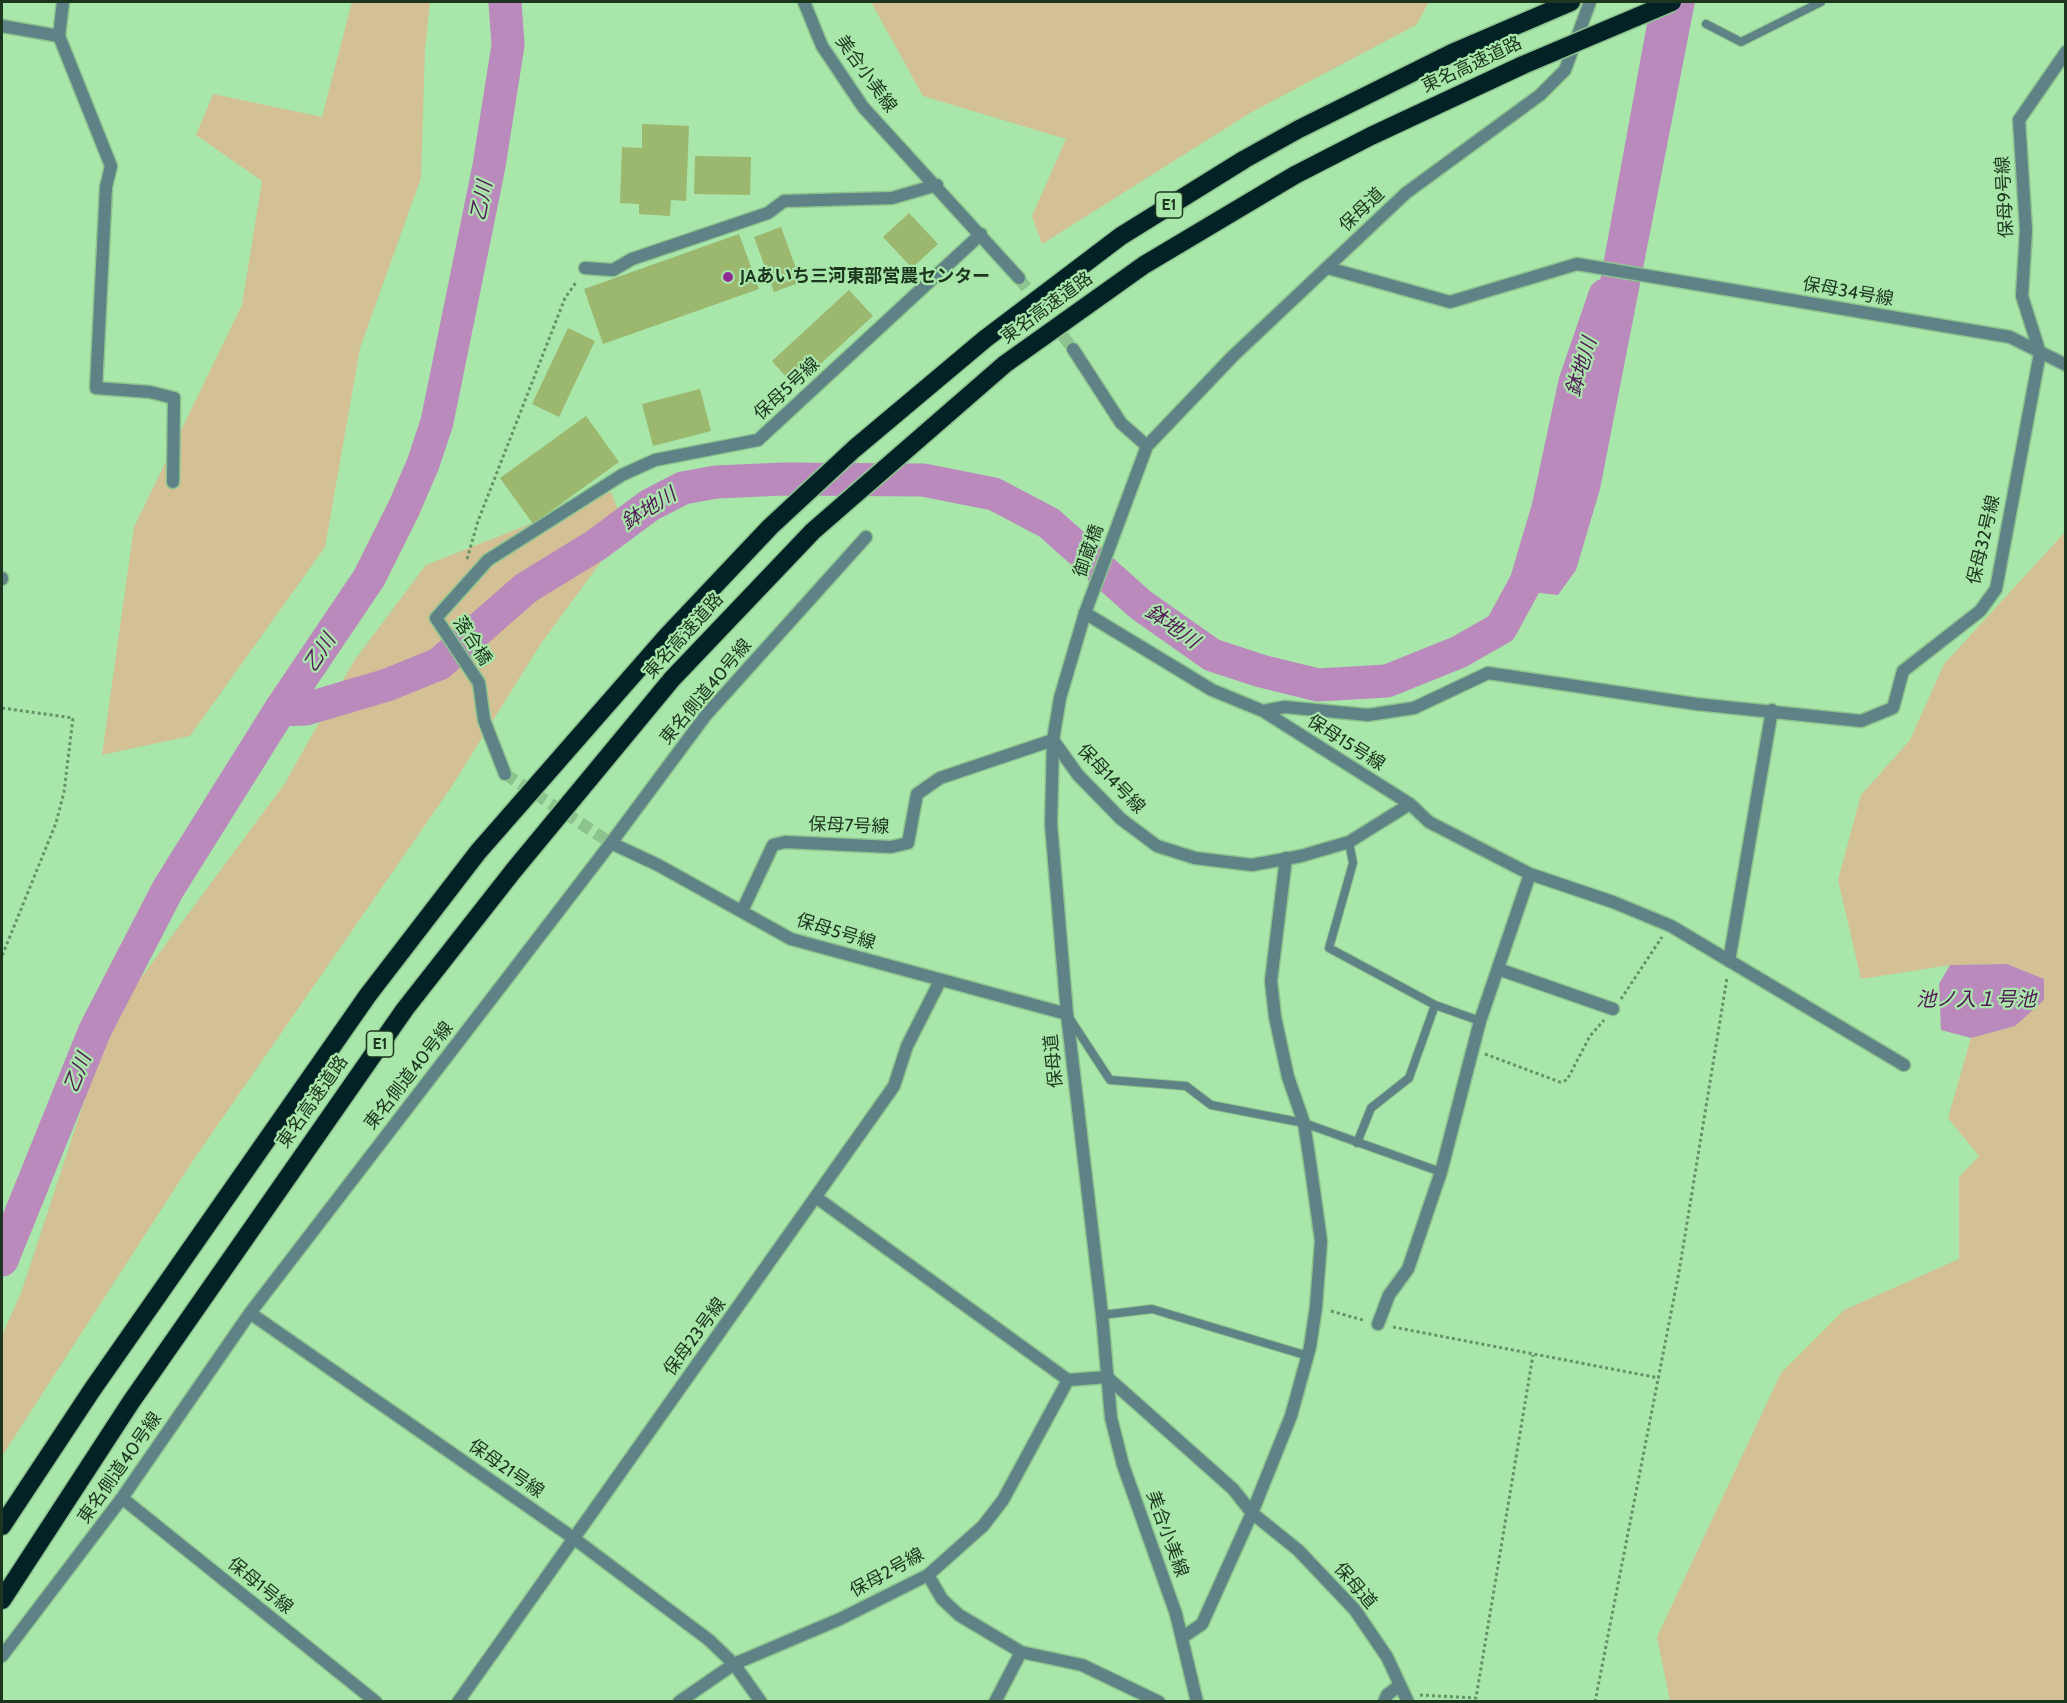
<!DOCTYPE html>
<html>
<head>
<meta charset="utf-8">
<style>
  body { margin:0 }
  #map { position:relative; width:2067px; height:1703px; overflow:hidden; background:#a8e6aa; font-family:Cabin,sans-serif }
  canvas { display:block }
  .frame { position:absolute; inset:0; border:3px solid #1c351e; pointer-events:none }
</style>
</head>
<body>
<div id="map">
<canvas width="2067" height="1703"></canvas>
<div class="frame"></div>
</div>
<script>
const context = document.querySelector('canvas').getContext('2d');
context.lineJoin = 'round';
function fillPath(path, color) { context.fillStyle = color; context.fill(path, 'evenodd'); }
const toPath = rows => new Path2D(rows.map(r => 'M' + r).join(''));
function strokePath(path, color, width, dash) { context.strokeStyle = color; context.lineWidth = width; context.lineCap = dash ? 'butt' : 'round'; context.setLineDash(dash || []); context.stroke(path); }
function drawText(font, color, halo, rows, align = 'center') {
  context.font = font + ' Cabin,"Noto Sans JP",sans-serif'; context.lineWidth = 4.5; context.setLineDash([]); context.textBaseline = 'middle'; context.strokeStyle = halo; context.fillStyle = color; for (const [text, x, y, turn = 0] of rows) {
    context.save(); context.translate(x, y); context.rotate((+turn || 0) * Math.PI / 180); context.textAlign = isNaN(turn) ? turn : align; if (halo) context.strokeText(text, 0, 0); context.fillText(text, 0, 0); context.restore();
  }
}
fillPath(toPath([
  [352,2,430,2,425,49,421,178,360,348,325,547,190,736,102,755,134,527,242,305,262,181,196,135,213,94,322,117],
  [871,2,1429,2,1416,25,1250,113,1042,244,1032,216,1066,139,923,96],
  [611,492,625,529,540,645,452,786,192,1162,2,1456,2,1335,21,1293,112,1017,285,783,354,661,426,565],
  [2065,532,2065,1701,1670,1701,1657,1637,1781,1373,1844,1310,1959,1259,1959,1177,1979,1156,1948,1118,1971,1038,2015,1026,2044,979,2007,964,1950,965,1861,979,1838,880,1861,795,1910,740,1944,664]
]), '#d4c095');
fillPath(toPath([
  [1651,2,1695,2,1600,489,1576,570,1558,595,1513,590,1565,473],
  [2007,964,2044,979,2044,1000,2015,1026,1971,1038,1941,1030,1939,984,1950,965]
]), '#bb8abc');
strokePath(toPath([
  [2,1247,6,1250]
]), '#bb8abc', 5);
strokePath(toPath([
  [280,710,306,709,387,685,439,664,526,588,596,545,650,505,683,488,716,482,784,479,923,480,994,494,1049,523,1141,605,1212,655,1261,671,1318,685,1387,681,1459,652,1501,628,1526,582,1548,508,1575,382,1605,295],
  [2,1260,95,1030,168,889,280,710,369,578,404,508,423,464,437,422,489,166,508,45,505,2]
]), '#bb8abc', 33);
fillPath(toPath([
  [642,124,689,126,686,201,671,200,670,216,639,214,639,204,620,203,622,147,642,148],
  [695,156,751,157,750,195,694,194],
  [909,213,938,244,912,268,883,237],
  [781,227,801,282,774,292,754,237],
  [739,234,759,289,603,344,584,289],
  [849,290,873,316,795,387,772,361],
  [568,328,595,341,559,417,532,404],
  [700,389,711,431,653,446,642,404],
  [586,416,619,462,533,524,500,478]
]), '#9cb76e');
strokePath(toPath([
  [505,774,611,843]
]), '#8cc38e', 12, [12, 6]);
strokePath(toPath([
  [1019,278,1073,349]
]), '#8cc38e', 12, [12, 6]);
const service = toPath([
  [1706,24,1741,42,1821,2],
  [1349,842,1353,863,1329,948,1435,1005,1480,1021],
  [1070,1019,1110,1080,1186,1086,1211,1105,1304,1123,1441,1172],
  [1357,1143,1371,1108,1409,1078,1435,1005],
  [1102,1315,1152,1309,1308,1356]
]);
const minor = toPath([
  [63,2,59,36,111,166,106,187,96,388,150,392,174,398,173,482],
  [2,26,59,36],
  [585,268,613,270,632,259,768,213,784,201,892,198,937,185],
  [1328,268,1450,302,1577,264,2010,337,2066,365],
  [2,578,2,579],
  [1085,613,1212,690,1263,711,1285,707,1368,715,1414,708,1488,673,1696,704,1861,721,1893,708,1903,671,1980,611,1996,589,2040,353,2022,296,2026,230,2019,120,2066,52],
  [1263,711,1410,804],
  [505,774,484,720,479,683,436,618,488,560,622,475,655,460,758,440,981,234],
  [611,843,658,865,791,939,1067,1014],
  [742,911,773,845,785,842,891,847,908,843,917,794,940,778,1053,740,1078,775,1121,819,1157,846,1195,858,1252,865,1301,856,1349,842,1410,804,1429,822,1530,874,1613,902,1671,926,1904,1065],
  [1729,961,1772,710],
  [1498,969,1613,1009],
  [817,1198,1068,1380],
  [250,1313,572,1537,709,1640,734,1664,761,1702],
  [1378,1324,1389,1295,1408,1269,1441,1172,1480,1021,1530,874],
  [122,1498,376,1702],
  [928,1575,942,1599,959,1615,1021,1652,995,1702],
  [1183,1637,1202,1624,1252,1513,1291,1416,1310,1347,1316,1307,1321,1241,1311,1169,1304,1123,1288,1077,1275,1017,1271,981,1286,858],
  [1021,1652,1082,1665,1159,1702],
  [2,1656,122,1498,250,1313,611,843,706,715,866,537],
  [458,1702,894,1086,907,1046,940,981],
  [679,1702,734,1664,840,1619,928,1575,983,1526,1003,1500,1068,1380,1107,1377,1233,1489,1252,1513,1298,1550,1355,1610,1387,1657,1408,1702],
  [1384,1702,1387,1695,1400,1685]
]);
const tertiary = toPath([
  [804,2,822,46,863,107,1019,278],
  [1073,349,1121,423,1147,446],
  [1197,1702,1176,1614,1123,1465,1111,1418,1102,1315,1067,1014,1051,824,1053,740,1060,698,1085,613,1147,446,1233,356,1406,193,1540,95,1565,70,1590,2]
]);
const motorway = toPath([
  [2,1526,92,1390,368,995,478,852,667,636,770,527,854,449,985,339,1121,236,1245,159,1299,129,1452,53,1571,2],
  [2,1600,131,1402,405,1009,514,870,672,679,813,531,1005,364,1144,265,1295,175,1371,136,1523,65]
]);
strokePath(service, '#8cc38e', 10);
strokePath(minor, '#8cc38e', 15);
strokePath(tertiary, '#8cc38e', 15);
strokePath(motorway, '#8cc38e', 21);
strokePath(toPath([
  [467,559,478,521,565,298,577,281],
  [2,708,73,718,64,792,56,823,2,956],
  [1621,999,1662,937],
  [1485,1054,1560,1082,1567,1080,1590,1036,1604,1020],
  [1331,1311,1363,1320],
  [1393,1327,1659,1378],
  [1420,1695,1476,1698,1533,1355],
  [1595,1702,1679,1272,1727,978]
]), '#659167', 3, [3, 3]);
strokePath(service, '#5e8286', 8);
strokePath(minor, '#5e8286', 12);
strokePath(tertiary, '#5e8286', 12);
strokePath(motorway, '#032226', 18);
const motorwayBridge = toPath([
  [1523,65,1672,2]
]);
strokePath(motorwayBridge, '#8cc38e', 21, []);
strokePath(motorwayBridge, '#032226', 18);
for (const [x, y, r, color] of [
  [728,277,6,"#8f2d94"]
]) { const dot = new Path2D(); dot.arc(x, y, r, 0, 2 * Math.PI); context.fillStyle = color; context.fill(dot); strokePath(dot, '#a8e6aa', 2); }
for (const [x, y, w] of [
  [1169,205,27],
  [380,1044,27]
]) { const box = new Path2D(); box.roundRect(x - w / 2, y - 13, w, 26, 4.5); context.fillStyle = '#a8e6aa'; context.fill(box); strokePath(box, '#1c351e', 1.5); }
drawText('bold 16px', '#1c351e', null, [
  ["E1",1169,205],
  ["E1",380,1044]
]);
drawText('18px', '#1c351e', '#a8e6aa', [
  ["東名高速道路",1472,65,-25],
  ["美合小美線",866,74,54],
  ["保母9号線",2005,197,-93],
  ["保母道",1362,210,-44],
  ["保母34号線",1848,292,10],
  ["東名高速道路",1047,308,-36],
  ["保母5号線",787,389,-43],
  ["保母32号線",1984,540,-77],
  ["御蔵橋",1089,551,-70],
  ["東名高速道路",684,636,-48],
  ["落合橋",472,641,57],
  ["東名側道40号線",706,692,-50],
  ["保母15号線",1346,743,32],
  ["保母14号線",1111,779,46],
  ["保母7号線",849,826,2],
  ["保母5号線",836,932,17],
  ["保母道",1054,1061,-96],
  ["東名側道40号線",409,1076,-52],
  ["東名高速道路",313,1102,-55],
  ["保母23号線",695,1337,-54],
  ["東名側道40号線",120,1468,-55],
  ["保母21号線",506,1469,35],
  ["美合小美線",1167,1534,70],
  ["保母2号線",887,1573,-29],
  ["保母1号線",260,1586,39],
  ["保母道",1355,1586,49]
]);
drawText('bold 18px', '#1c351e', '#a8e6aa', [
  ["JAあいち三河東部営農センター",740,277]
], 'left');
drawText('italic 20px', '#531856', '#a8e6aa', [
  ["乙川",482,201,-79],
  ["鉢地川",1582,367,-73],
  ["鉢地川",649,509,-32],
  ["鉢地川",1172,627,35],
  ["乙川",320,653,-57],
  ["池ノ入１号池",1976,1000],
  ["乙川",78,1073,-68]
]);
</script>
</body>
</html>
